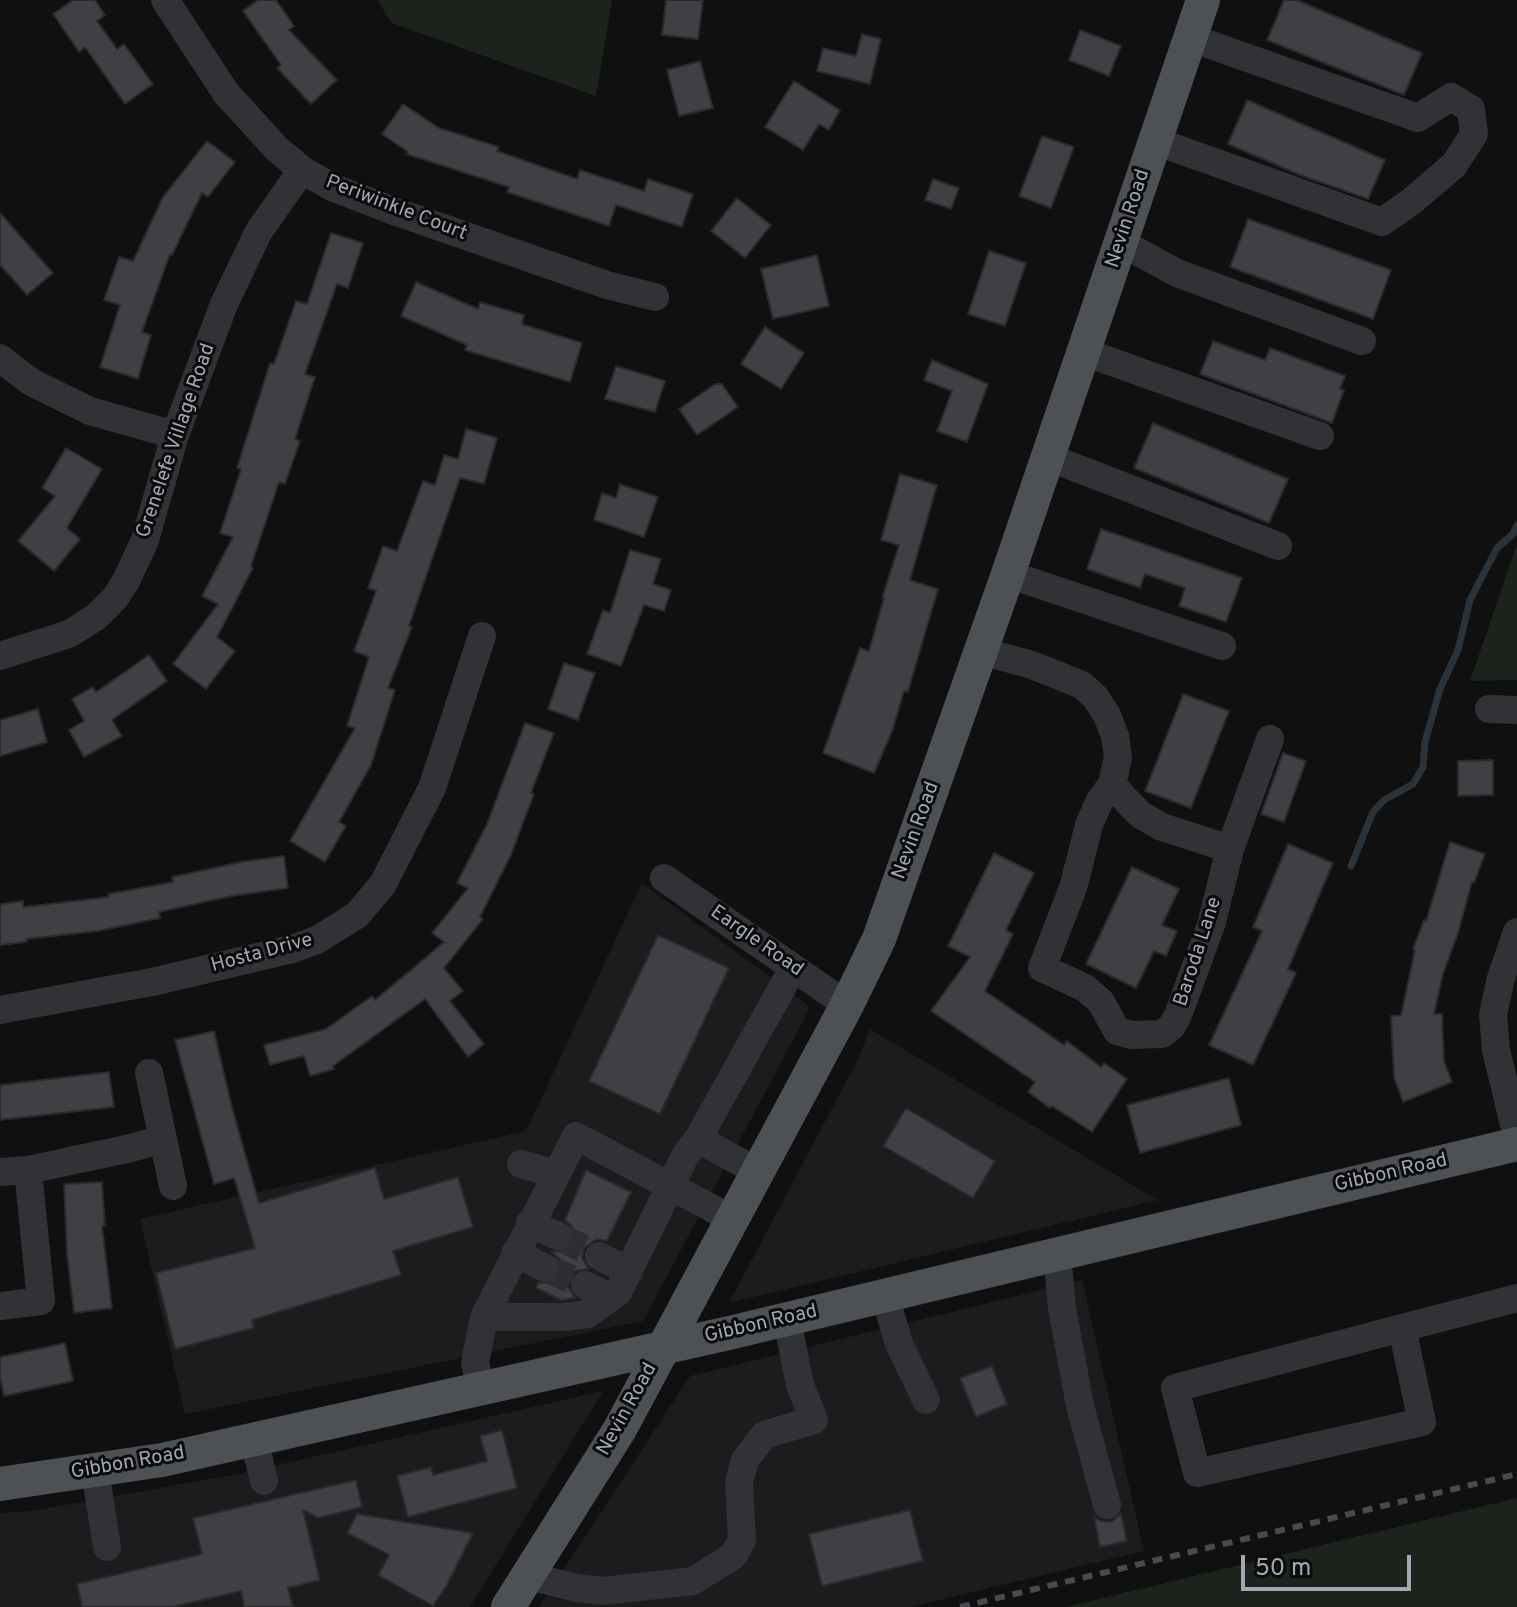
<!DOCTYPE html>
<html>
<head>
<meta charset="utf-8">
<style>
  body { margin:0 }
  #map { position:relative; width:1517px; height:1607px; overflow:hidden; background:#101011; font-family:Overpass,sans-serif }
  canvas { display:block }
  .scale { position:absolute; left:1241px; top:1555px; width:170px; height:36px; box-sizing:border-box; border:4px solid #a1a8b1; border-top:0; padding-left:10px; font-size:24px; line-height:28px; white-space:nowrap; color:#a1a8b1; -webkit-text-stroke:6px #0b0b0c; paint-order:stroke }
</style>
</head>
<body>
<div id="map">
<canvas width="1517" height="1607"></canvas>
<div class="scale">50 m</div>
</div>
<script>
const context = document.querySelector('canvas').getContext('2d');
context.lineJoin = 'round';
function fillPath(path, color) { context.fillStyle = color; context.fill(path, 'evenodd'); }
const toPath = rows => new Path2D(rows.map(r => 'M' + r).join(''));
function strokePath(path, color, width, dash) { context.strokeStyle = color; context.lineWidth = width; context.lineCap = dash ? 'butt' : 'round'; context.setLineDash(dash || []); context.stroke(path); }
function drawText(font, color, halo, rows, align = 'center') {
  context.font = font + ' Overpass,sans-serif'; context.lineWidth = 6; context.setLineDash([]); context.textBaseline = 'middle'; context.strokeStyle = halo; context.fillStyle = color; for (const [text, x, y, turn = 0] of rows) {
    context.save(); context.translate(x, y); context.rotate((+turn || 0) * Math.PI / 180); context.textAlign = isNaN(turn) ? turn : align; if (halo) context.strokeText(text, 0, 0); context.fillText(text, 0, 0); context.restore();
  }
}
fillPath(toPath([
  [642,883,808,1005,808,1012,643,1321,185,1414,140,1219,526,1131],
  [870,1029,1158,1200,729,1303,857,1061],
  [1082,1280,1144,1551,910,1607,539,1607,690,1376],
  [603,1391,470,1607,0,1607,0,1513,31,1511,238,1474]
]), '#1c1c1e');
fillPath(toPath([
  [377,0,612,0,596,96,392,23],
  [1517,544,1517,680,1470,681],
  [1517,1498,1517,1607,1066,1607]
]), '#1c231d');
strokePath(toPath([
  [1351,866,1373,812,1384,800,1413,784,1423,767,1425,742,1440,689,1458,650,1470,600,1497,548,1513,534,1517,525]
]), '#2a3339', 7);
const building = toPath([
  [73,0,95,0,105,15,97,21,117,49,124,44,153,84,125,104,85,47,79,52,53,14,73,0],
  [258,0,276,0,294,26,289,30,337,80,311,104,277,68,281,65,243,11,258,0],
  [666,0,703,0,698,39,662,35,666,0],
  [1284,0,1297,0,1422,53,1404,95,1267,40,1284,0],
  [1080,30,1121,46,1109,76,1069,60,1080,30],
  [862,34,881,39,870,84,817,71,823,48,856,56,862,34],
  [700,61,713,108,679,116,667,70,700,61],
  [794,81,840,110,829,130,819,124,803,150,765,127,794,81],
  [1247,100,1385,160,1368,199,1300,175,1228,144,1247,100],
  [403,104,439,128,499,147,497,151,577,179,580,170,644,191,648,179,693,194,682,227,616,205,609,226,507,192,509,187,406,154,408,152,382,134,403,104],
  [1042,136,1074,147,1051,208,1019,196,1042,136],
  [207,141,235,162,208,197,202,193,172,255,170,254,142,332,151,335,138,379,100,367,120,305,104,300,119,257,133,261,163,197,207,141],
  [933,179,959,188,951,209,925,200,933,179],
  [737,198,771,225,745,258,711,231,737,198],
  [0,213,53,273,27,295,0,265,0,213],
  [1248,219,1391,270,1373,319,1230,267,1248,219],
  [331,233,363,243,348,288,337,284,305,374,315,377,295,439,300,441,285,484,279,482,251,566,253,568,217,637,235,651,206,689,173,664,218,604,202,596,233,537,220,533,241,469,237,468,270,363,274,364,296,301,307,304,331,233],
  [989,251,1026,263,1005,326,968,314,989,251],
  [817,255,829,306,773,319,761,269,817,255],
  [416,282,478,309,480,302,524,315,522,324,582,343,570,382,465,350,467,345,401,316,416,282],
  [765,327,804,353,781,389,741,364,765,327],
  [1213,341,1265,360,1270,348,1345,376,1340,389,1344,390,1332,423,1200,374,1213,341],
  [932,360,988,384,967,442,937,431,952,391,924,380,932,360],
  [616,366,665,381,655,412,605,399,616,366],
  [715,384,722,384,738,407,697,435,679,409,715,384],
  [1153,423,1288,479,1269,523,1134,468,1153,423],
  [466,429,497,438,484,484,460,478,409,626,412,627,388,688,395,690,371,765,339,822,346,826,325,862,290,841,355,728,347,726,369,657,354,651,376,591,368,588,383,546,397,551,423,481,435,485,444,455,458,459,466,429],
  [66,448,102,469,67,528,80,539,54,571,18,541,55,496,42,488,66,448],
  [900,474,937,485,910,580,938,589,908,692,904,691,893,729,874,773,823,753,860,648,869,651,884,598,882,598,899,545,881,540,900,474],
  [620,484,658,497,644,537,594,520,602,493,616,498,620,484],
  [1101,529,1242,578,1226,622,1179,606,1185,588,1145,574,1140,588,1087,569,1101,529],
  [630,550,661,559,653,584,671,590,664,611,644,605,621,666,587,654,603,610,610,613,630,550],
  [149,655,167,681,112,720,122,736,84,757,69,730,84,721,72,699,93,687,96,692,149,655],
  [564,663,595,673,578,720,548,709,564,663],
  [1183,694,1229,711,1191,808,1145,791,1183,694],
  [38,709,47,742,0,756,0,720,38,709],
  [525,723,554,733,531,793,534,794,511,855,480,917,483,919,444,968,463,991,450,1001,484,1044,468,1057,425,999,333,1066,334,1069,310,1076,304,1056,270,1065,264,1045,326,1029,372,996,375,1000,444,942,432,933,468,888,457,883,487,824,525,723],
  [1283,753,1306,761,1284,822,1261,814,1283,753],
  [1493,760,1493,795,1458,796,1458,761,1493,760],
  [1450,842,1485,854,1474,883,1472,882,1458,933,1443,974,1434,1014,1442,1014,1444,1061,1452,1082,1403,1102,1394,1077,1391,1016,1401,1015,1415,950,1413,949,1424,920,1426,921,1450,842],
  [1288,844,1333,863,1288,969,1296,973,1253,1065,1209,1045,1262,931,1253,927,1288,844],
  [994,853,1034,873,1006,930,1013,934,985,991,1064,1045,1067,1041,1101,1067,1104,1063,1127,1079,1092,1132,1052,1106,1050,1108,1028,1092,1035,1082,931,1011,970,957,948,946,994,853],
  [284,856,288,888,232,896,159,912,160,918,98,931,26,939,27,942,0,945,0,904,23,901,23,907,109,897,108,894,173,882,172,877,241,862,284,856],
  [1132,867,1179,889,1162,925,1177,931,1166,956,1154,951,1136,988,1086,964,1132,867],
  [658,935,729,968,660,1114,589,1081,658,935],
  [214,1031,233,1111,259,1203,375,1168,384,1199,458,1177,473,1227,393,1251,401,1275,252,1320,254,1328,175,1349,156,1273,255,1248,234,1178,214,1184,175,1040,214,1031],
  [109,1072,114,1107,0,1120,0,1085,109,1072],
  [1229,1078,1241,1125,1140,1153,1127,1105,1229,1078],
  [906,1108,995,1161,973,1198,883,1146,906,1108],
  [586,1170,631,1192,607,1241,597,1239,584,1248,582,1258,589,1269,575,1271,568,1286,575,1298,561,1300,536,1288,538,1283,554,1283,560,1275,560,1259,551,1252,567,1250,574,1242,572,1227,565,1220,586,1170],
  [102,1182,105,1226,102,1226,112,1308,74,1313,67,1254,64,1184,102,1182],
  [65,1343,73,1381,4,1396,0,1377,0,1357,65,1343],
  [992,1366,1007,1404,976,1417,960,1378,992,1366],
  [502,1430,517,1488,408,1517,397,1476,431,1467,433,1475,487,1461,480,1436,502,1430],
  [356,1480,362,1507,318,1518,303,1510,320,1580,288,1588,293,1607,244,1607,241,1591,173,1607,82,1607,77,1584,202,1554,193,1518,356,1480],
  [910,1510,923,1561,822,1586,809,1534,910,1510],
  [1121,1513,1127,1541,1100,1547,1094,1517,1102,1521,1111,1522,1121,1513],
  [357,1514,473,1533,447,1585,433,1606,378,1575,389,1555,347,1533,357,1514]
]);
fillPath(building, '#3f4044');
strokePath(building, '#2a2a2d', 2);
strokePath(toPath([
  [558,1236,599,1256],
  [545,1268,585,1285]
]), '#2d2e31', 28, [28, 14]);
strokePath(toPath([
  [165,0,226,93,276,148,302,170,334,188,391,210,607,285,655,297],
  [1155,141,1382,222,1412,201,1454,165,1474,134,1471,109,1451,97,1418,118,1191,38],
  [1122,243,1177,273,1362,341],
  [1084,352,1320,436],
  [0,358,31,382,90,411,175,435],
  [1048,457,1278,546],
  [1008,574,1222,646],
  [981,651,1032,665,1082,685,1095,697,1107,715,1115,736,1118,758,1112,784,1127,801,1141,815,1162,827,1230,849,1211,925,1178,1015,1172,1026,1162,1034,1131,1035,1117,1031,1101,1002,1085,988,1042,968,1073,888,1089,825,1099,802,1112,784],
  [0,656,69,634,96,617,115,598,126,581,145,540,175,435,224,304,259,231,302,170],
  [1489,709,1517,710],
  [1230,849,1270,739],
  [664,878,847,1005],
  [1517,932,1501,978,1493,1014,1496,1050,1517,1137],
  [0,1010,152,982,292,949,317,940,357,915,383,884,432,788,482,636],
  [149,1073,173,1186],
  [698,1139,758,1172],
  [521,1164,556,1174],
  [28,1170,131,1148,163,1139],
  [0,1172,28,1170,41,1301,0,1306],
  [530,1223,558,1236],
  [515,1253,545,1268],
  [1057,1254,1062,1308,1080,1406,1107,1505],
  [599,1256,629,1271],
  [585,1285,610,1297],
  [885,1296,899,1344,926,1400],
  [484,1317,563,1317,587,1314,618,1292,686,1154,698,1139,793,968],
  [1402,1328,1422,1422,1197,1473,1175,1388,1402,1328,1517,1298],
  [481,1388,475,1363,484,1317,576,1136,732,1219],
  [254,1439,264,1481],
  [95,1471,107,1547],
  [528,1576,577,1588,603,1591,693,1581,733,1556,742,1540,739,1482,745,1460,764,1435,814,1420,800,1385,787,1319]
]), '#313236', 28);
strokePath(toPath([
  [0,1484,162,1460,729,1333,1517,1144],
  [508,1607,620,1429,847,1005,879,939,1008,574,1203,0]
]), '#4d5055', 34);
strokePath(toPath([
  [960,1607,1517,1474]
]), '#484a4f', 6, [10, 8]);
drawText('20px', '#a1a8b1', '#0b0b0c', [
  ["Periwinkle Court",396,209,21],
  ["Nevin Road",1129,219,-72],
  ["Grenelefe Village Road",177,441,-71],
  ["Nevin Road",917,831,-70],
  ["Eargle Road",756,942,35],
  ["Baroda Lane",1199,952,-72],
  ["Hosta Drive",262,954,-15],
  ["Gibbon Road",1391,1174,-13],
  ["Gibbon Road",761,1325,-13],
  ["Nevin Road",628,1410,-61],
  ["Gibbon Road",128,1464,-10]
]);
</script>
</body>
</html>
